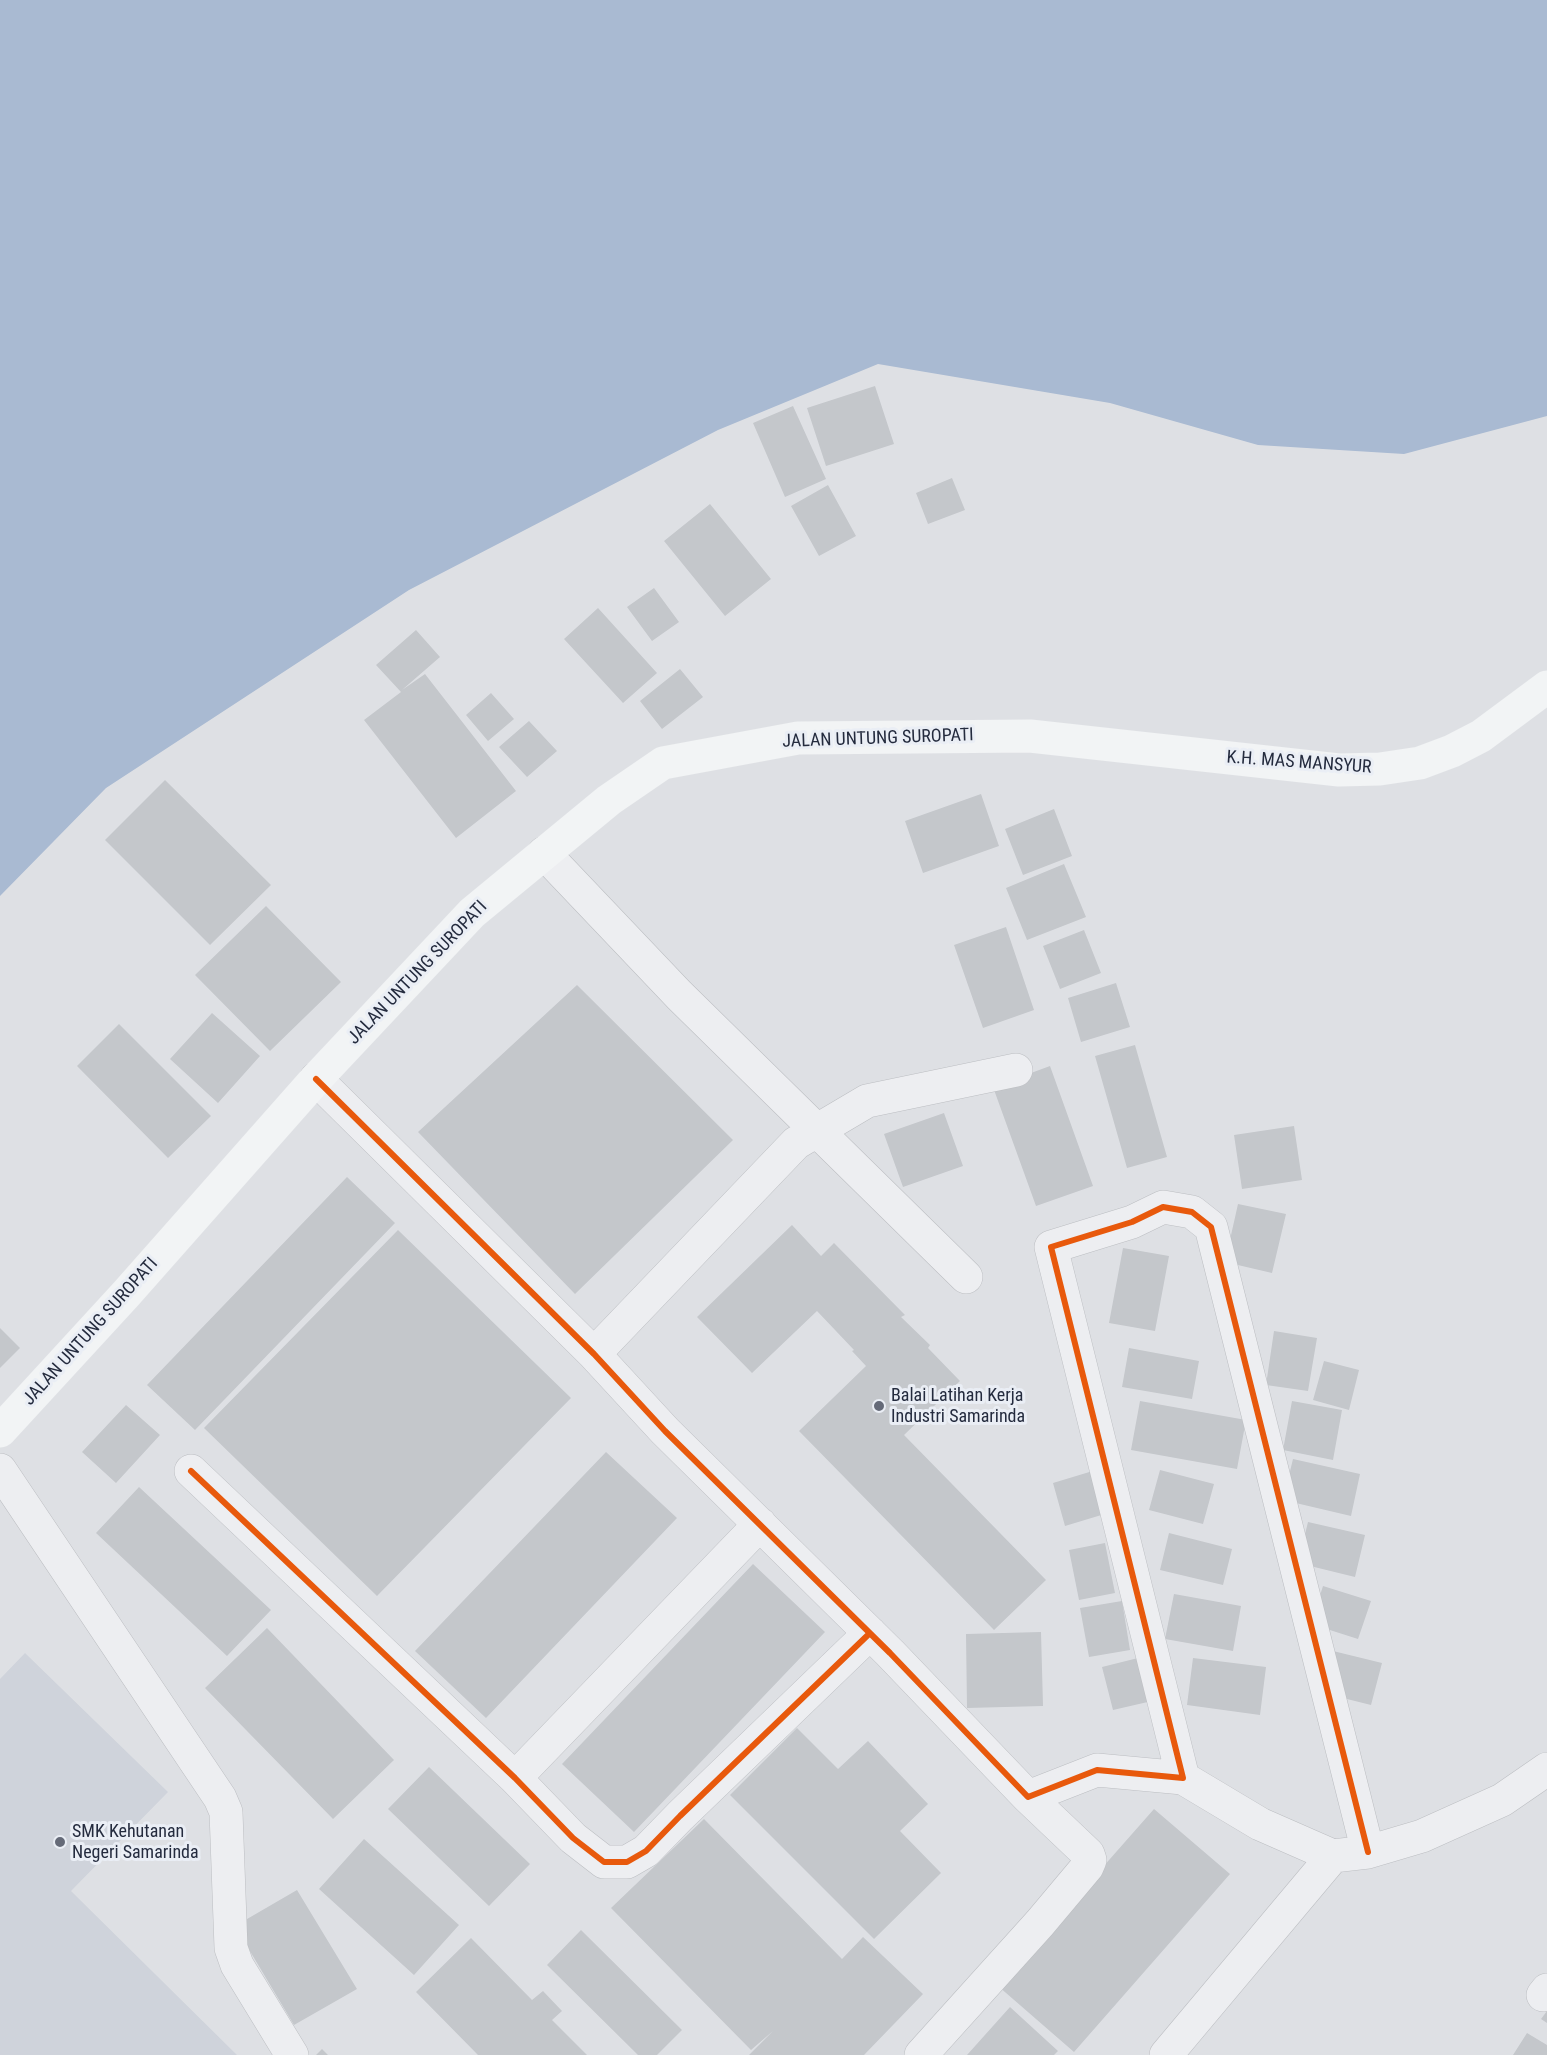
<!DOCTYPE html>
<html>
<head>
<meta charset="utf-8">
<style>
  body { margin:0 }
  canvas { display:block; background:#dee0e4 }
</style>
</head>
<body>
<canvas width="1547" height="2055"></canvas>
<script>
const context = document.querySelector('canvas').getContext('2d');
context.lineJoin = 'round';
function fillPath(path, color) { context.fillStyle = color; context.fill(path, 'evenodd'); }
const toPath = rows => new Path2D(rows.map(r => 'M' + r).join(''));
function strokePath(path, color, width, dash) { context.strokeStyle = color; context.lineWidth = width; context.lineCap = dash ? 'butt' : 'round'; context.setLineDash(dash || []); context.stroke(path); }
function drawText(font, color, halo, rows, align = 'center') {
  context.font = font + ' "Roboto Condensed",sans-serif'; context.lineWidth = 6; context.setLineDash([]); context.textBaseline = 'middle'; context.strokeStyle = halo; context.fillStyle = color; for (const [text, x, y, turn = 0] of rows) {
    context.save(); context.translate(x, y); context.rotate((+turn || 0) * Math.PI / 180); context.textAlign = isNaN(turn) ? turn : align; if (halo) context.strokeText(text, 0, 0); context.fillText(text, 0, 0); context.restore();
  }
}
fillPath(toPath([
  [25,1653,168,1792,71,1891,237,2055,0,2055,0,1679]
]), '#cfd3db');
fillPath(toPath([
  [0,0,1547,0,1547,416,1404,454,1258,445,1110,403,878,364,718,430,409,590,106,788,0,896]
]), '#a9bad2');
fillPath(toPath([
  [875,386,894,444,826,466,807,408],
  [793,406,826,479,785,497,753,423],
  [952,478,965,510,928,524,916,493],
  [828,485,856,536,819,556,791,506],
  [710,504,771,579,725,616,664,541],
  [654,588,679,622,652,641,627,607],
  [598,608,657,673,623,703,564,639],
  [416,630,440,657,402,690,425,674,516,791,456,838,364,720,401,692,376,665],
  [680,669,703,697,662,729,640,701],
  [491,693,514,719,488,741,466,715],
  [529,721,557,751,527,777,499,747],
  [165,780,271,885,210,945,105,840],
  [981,794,999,846,923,873,905,821],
  [1054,809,1072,856,1023,875,1005,829],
  [1064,864,1086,917,1027,940,1006,888],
  [266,906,341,982,270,1051,195,975],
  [1006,927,1034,1010,983,1028,954,945],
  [1084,930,1101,973,1060,989,1043,946],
  [1116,983,1130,1027,1081,1042,1068,998],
  [577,985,733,1140,575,1294,418,1132],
  [212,1013,260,1056,218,1103,170,1059],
  [119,1024,211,1116,168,1158,77,1066],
  [1135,1045,1167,1157,1127,1168,1095,1056],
  [1050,1066,1093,1186,1036,1206,993,1087],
  [944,1113,963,1166,903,1187,884,1134],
  [1294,1126,1302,1180,1242,1189,1234,1135],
  [347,1177,395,1223,195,1430,147,1385],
  [1238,1204,1286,1214,1272,1273,1225,1262],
  [792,1225,821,1256,834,1243,905,1315,901,1317,930,1345,928,1348,960,1381,904,1435,1046,1580,994,1630,799,1431,866,1366,852,1351,854,1350,817,1311,752,1373,697,1317],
  [398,1230,571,1398,377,1596,204,1428],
  [1123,1248,1169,1256,1155,1331,1109,1323],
  [0,1328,20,1348,0,1368],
  [1274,1331,1317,1338,1308,1391,1266,1385],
  [1129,1348,1199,1361,1192,1399,1122,1387],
  [1324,1361,1359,1370,1349,1410,1313,1400],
  [1140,1401,1246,1420,1237,1469,1131,1450],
  [1292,1401,1342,1410,1333,1460,1283,1450],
  [126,1405,160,1435,116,1483,82,1452],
  [606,1452,677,1518,486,1718,415,1651],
  [1293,1459,1360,1474,1351,1516,1283,1500],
  [1096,1470,1108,1513,1065,1526,1053,1483],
  [1160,1470,1214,1484,1203,1524,1149,1510],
  [139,1487,271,1610,227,1656,96,1533],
  [1308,1522,1365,1535,1355,1577,1298,1563],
  [1169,1533,1232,1549,1223,1585,1160,1570],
  [1105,1543,1115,1593,1079,1600,1069,1550],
  [753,1564,825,1632,634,1832,562,1764],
  [1323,1586,1371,1601,1358,1639,1311,1624],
  [1174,1594,1241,1606,1233,1651,1165,1639],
  [1122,1601,1130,1650,1089,1657,1080,1608],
  [267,1628,394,1760,333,1819,205,1688],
  [1041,1632,1043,1706,967,1708,966,1634],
  [1333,1651,1382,1663,1371,1705,1323,1693],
  [1142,1657,1152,1701,1113,1710,1102,1667],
  [1193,1658,1266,1667,1260,1715,1187,1705],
  [797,1728,838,1769,868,1741,928,1804,900,1831,941,1873,874,1939,730,1795],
  [429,1767,530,1864,489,1906,388,1809],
  [1154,1809,1230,1874,1074,2052,998,1986],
  [704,1819,842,1959,863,1937,923,1994,864,2055,749,2055,773,2031,751,2050,611,1908],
  [364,1839,459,1925,414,1975,319,1889],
  [297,1890,357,1989,294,2025,235,1926],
  [581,1930,682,2030,657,2055,638,2055,547,1965],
  [471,1938,532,2000,543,1991,562,2011,552,2020,587,2055,478,2055,416,1992],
  [1010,2007,1058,2051,1054,2055,967,2055],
  [1547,2011,1547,2023,1541,2019],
  [1527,2033,1547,2045,1547,2055,1513,2055],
  [322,2049,328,2055,316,2055]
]), '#c4c7cb');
const minor = toPath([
  [544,853,679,995,966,1277],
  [316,1079,594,1354,665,1431,890,1653,1028,1797,1097,1770,1183,1778,1051,1247,1132,1222,1163,1207,1192,1212,1211,1227,1368,1852],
  [594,1354,796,1143,867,1101,1016,1070],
  [0,1470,220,1798,226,1812,231,1948,237,1965,292,2055],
  [191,1471,515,1778,573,1838,604,1862,627,1862,646,1851,680,1816,870,1633],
  [515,1778,760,1524],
  [1183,1778,1260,1824,1333,1856,1368,1852,1422,1836,1502,1800,1547,1769],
  [1543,1995,1547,1990],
  [921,2055,1040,1923,1087,1867,1090,1860,1088,1854,1028,1797],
  [1166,2055,1333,1856]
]);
strokePath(minor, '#bcbec2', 34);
strokePath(minor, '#edeef1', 33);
strokePath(toPath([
  [0,1431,126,1294,316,1079,472,913,609,800,663,763,798,738,1030,736,1339,770,1380,769,1420,763,1452,751,1481,736,1547,687]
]), '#f2f4f5', 33);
strokePath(toPath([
  [316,1079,594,1354,665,1431,890,1653,1028,1797,1097,1770,1183,1778,1051,1247,1132,1222,1163,1207,1192,1212,1211,1227,1368,1852],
  [191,1471,515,1778,573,1838,604,1862,627,1862,646,1851,680,1816,870,1633]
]), '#e8590c', 6);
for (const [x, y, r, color] of [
  [879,1406,6,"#656a78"],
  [60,1842,6,"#656a78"]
]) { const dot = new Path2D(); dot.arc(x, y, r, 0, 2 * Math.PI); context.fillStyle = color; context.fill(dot); strokePath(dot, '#eaeef5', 2); }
drawText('18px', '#242b3e', '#eaeef5', [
  ["JALAN UNTUNG SUROPATI",878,739,-2],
  ["K.H. MAS MANSYUR",1299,763,4],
  ["JALAN UNTUNG SUROPATI",418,973,-46],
  ["JALAN UNTUNG SUROPATI",91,1332,-48]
]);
drawText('18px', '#242b3e', '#eaeef5', [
  ["Balai Latihan Kerja",891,1396],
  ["Industri Samarinda",891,1417],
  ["SMK Kehutanan",72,1832],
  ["Negeri Samarinda",72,1853]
], 'left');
</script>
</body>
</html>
